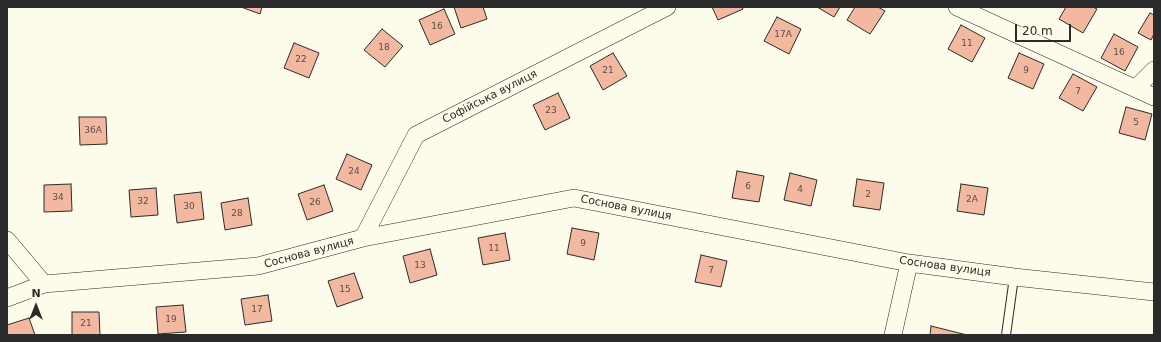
<!DOCTYPE html>
<html>
<head>
<meta charset="utf-8">
<style>
  body { margin:0 }
  #map { position:relative; width:1161px; height:342px; overflow:hidden; background:#fdfbea; font-family:"DejaVu Sans",sans-serif }
  canvas { display:block }
  .frame { position:absolute; inset:0; border:8px solid #2b2b2b; pointer-events:none }
  .north { position:absolute; left:16px; top:286px; width:40px; height:40px; -webkit-text-stroke:3px #fdfbea; paint-order:stroke; rotate:0deg; font-size:11px; font-weight:700; line-height:16px; text-align:center; color:#2b2b2b }
  .north::after { content:''; display:block; margin:auto; width:14px; height:18px; background:#2b2b2b; clip-path:polygon(50% 0,100% 100%,50% 72%,0 100%) }
  .scale { position:absolute; left:1015px; top:24px; width:56px; height:18px; box-sizing:border-box; border:2px solid #2b2b2b; border-top:0; padding-left:5px; font-size:12px; line-height:14px; white-space:nowrap; color:#2b2b2b; -webkit-text-stroke:3px #fdfbea; paint-order:stroke }
</style>
</head>
<body>
<div id="map">
<canvas width="1161" height="342"></canvas>
<div class="frame"></div>
<div class="north">N</div>
<div class="scale">20 m</div>
</div>
<script>
const context = document.querySelector('canvas').getContext('2d');
context.lineJoin = 'round';
function fillPath(path, color) { context.fillStyle = color; context.fill(path, 'evenodd'); }
const toPath = rows => new Path2D(rows.map(r => 'M' + r).join(''));
function strokePath(path, color, width, dash) { context.strokeStyle = color; context.lineWidth = width; context.lineCap = dash ? 'butt' : 'round'; context.setLineDash(dash || []); context.stroke(path); }
function drawText(font, color, halo, rows, align = 'center') {
  context.font = font + ' "DejaVu Sans",sans-serif'; context.lineWidth = 3; context.setLineDash([]); context.textBaseline = 'middle'; context.strokeStyle = halo; context.fillStyle = color; for (const [text, x, y, turn = 0] of rows) {
    context.save(); context.translate(x, y); context.rotate((+turn || 0) * Math.PI / 180); context.textAlign = isNaN(turn) ? turn : align; if (halo) context.strokeText(text, 0, 0); context.fillText(text, 0, 0); context.restore();
  }
}
const building = toPath([
  [241,7,262,7,260,14,241,7],
  [454,7,483,7,487,19,461,28,454,7],
  [712,7,742,7,743,9,718,20,712,7],
  [817,7,840,7,834,17,817,7],
  [855,7,878,7,885,11,870,34,847,20,855,7],
  [1066,7,1093,7,1097,9,1083,33,1059,19,1066,7],
  [444,9,455,34,430,45,419,20,444,9],
  [1150,13,1154,15,1154,34,1151,40,1138,33,1150,13],
  [777,17,801,29,789,54,764,41,777,17],
  [961,25,985,38,972,62,948,49,961,25],
  [382,29,403,46,385,67,364,50,382,29],
  [1114,34,1138,47,1125,71,1101,58,1114,34],
  [294,43,319,53,309,78,284,68,294,43],
  [613,53,627,76,603,90,590,66,613,53],
  [1019,53,1044,64,1033,89,1008,78,1019,53],
  [1073,74,1097,87,1083,111,1059,98,1073,74],
  [558,93,570,118,545,130,533,105,558,93],
  [1126,107,1152,114,1145,140,1119,133,1126,107],
  [79,117,106,117,107,144,80,145,79,117],
  [347,154,372,165,361,190,336,179,347,154],
  [737,171,764,176,759,202,732,198,737,171],
  [790,173,817,180,811,206,784,200,790,173],
  [857,179,884,183,880,210,853,206,857,179],
  [71,184,72,211,44,212,44,185,71,184],
  [961,184,988,188,984,215,957,211,961,184],
  [324,185,333,211,307,220,298,194,324,185],
  [156,188,158,215,131,217,129,190,156,188],
  [201,192,204,219,177,223,174,195,201,192],
  [248,198,252,225,225,230,221,203,248,198],
  [572,228,599,233,594,260,567,254,572,228],
  [505,233,510,260,483,265,478,238,505,233],
  [430,249,437,275,410,283,403,256,430,249],
  [701,255,727,261,721,287,695,282,701,255],
  [354,273,363,298,337,307,328,281,354,273],
  [268,295,272,321,245,325,241,299,268,295],
  [183,305,186,332,158,334,156,307,183,305],
  [72,312,99,312,100,335,72,335,72,312],
  [29,318,35,335,7,335,7,325,29,318],
  [931,326,967,335,930,335,931,326]
]);
fillPath(building, '#f2b8a0');
strokePath(building, '#2b2b2b', 1);
const lane = toPath([
  [1006,335,1014,277]
]);
const street = toPath([
  [957,7,1154,97],
  [1136,88,1154,70],
  [363,238,416,135,667,7],
  [7,240,44,284],
  [7,298,44,284,258,266,363,238,574,198,909,263,1014,277,1154,292],
  [893,335,909,263]
]);
strokePath(lane, '#2b2b2b', 10);
strokePath(street, '#2b2b2b', 18);
strokePath(lane, '#fdfbea', 8);
strokePath(street, '#fdfbea', 17);
drawText('9px', '#5d4e48', null, [
  ["16",437,27],
  ["17А",783,35],
  ["11",967,44],
  ["18",384,48],
  ["16",1119,53],
  ["22",301,60],
  ["21",608,71],
  ["9",1026,71],
  ["7",1078,92],
  ["23",551,111],
  ["5",1136,123],
  ["36А",93,131],
  ["24",354,172],
  ["6",748,187],
  ["4",800,190],
  ["2",868,195],
  ["34",58,198],
  ["2А",972,200],
  ["32",143,202],
  ["26",315,203],
  ["30",189,207],
  ["28",237,214],
  ["9",583,244],
  ["11",494,249],
  ["13",420,266],
  ["7",711,271],
  ["15",345,290],
  ["17",257,310],
  ["19",171,320],
  ["21",86,324]
]);
drawText('11px', '#2b2b2b', '#fdfbea', [
  ["Софійська вулиця",490,97,-27],
  ["Соснова вулиця",626,208,11],
  ["Соснова вулиця",309,253,-15],
  ["Соснова вулиця",945,267,8]
]);
</script>
</body>
</html>
